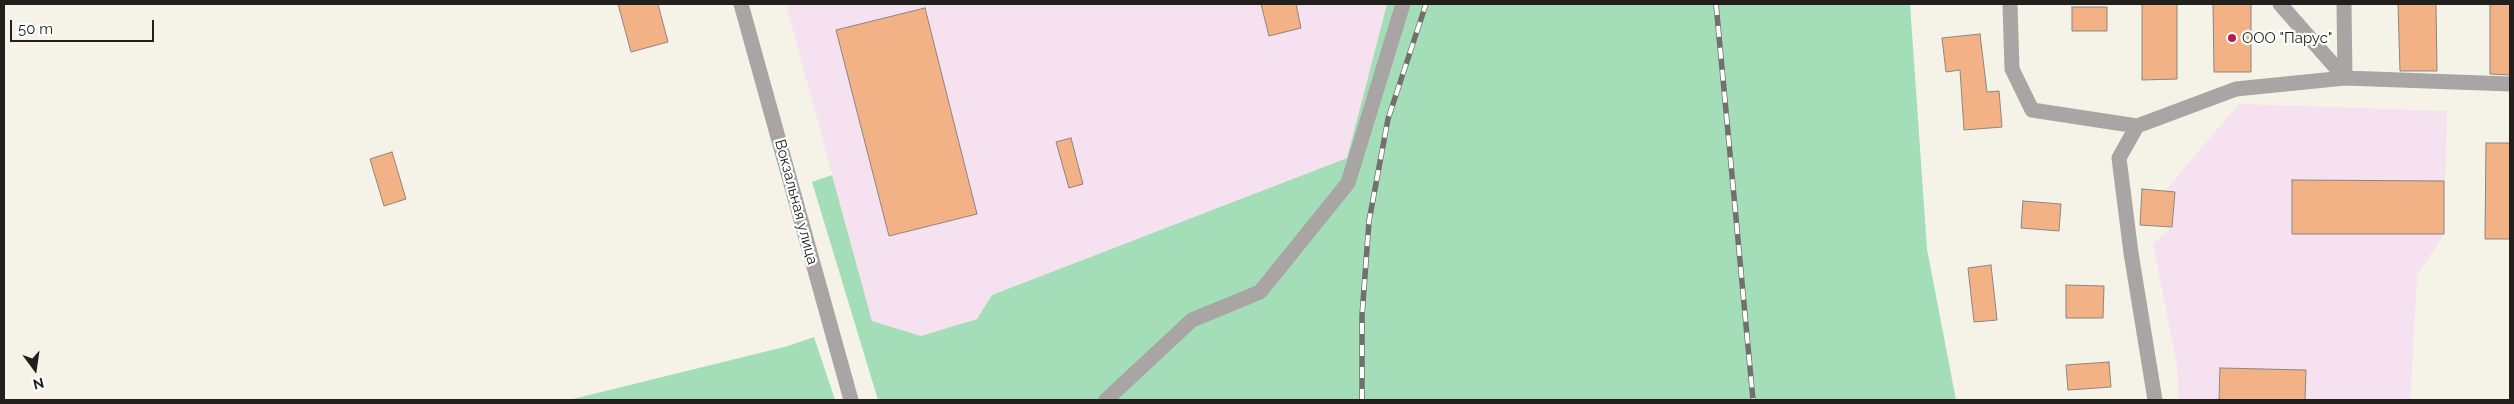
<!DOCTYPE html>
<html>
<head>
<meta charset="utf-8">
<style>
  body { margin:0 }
  #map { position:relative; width:2514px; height:404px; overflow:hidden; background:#f5f2e8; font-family:Raleway,sans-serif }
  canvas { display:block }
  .frame { position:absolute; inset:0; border:5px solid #21201c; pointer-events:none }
  .north { position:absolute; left:10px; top:344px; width:50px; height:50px; -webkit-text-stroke:4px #fff; paint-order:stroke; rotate:166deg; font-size:14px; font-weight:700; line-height:20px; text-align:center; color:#21201c }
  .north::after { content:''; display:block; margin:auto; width:18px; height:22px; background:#21201c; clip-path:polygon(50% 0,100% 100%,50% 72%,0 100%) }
  .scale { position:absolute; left:10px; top:20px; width:144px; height:22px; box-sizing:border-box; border:2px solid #21201c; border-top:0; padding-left:6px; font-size:15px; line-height:18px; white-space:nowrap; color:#21201c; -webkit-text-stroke:4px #fff; paint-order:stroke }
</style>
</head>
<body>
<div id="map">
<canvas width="2514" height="404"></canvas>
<div class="frame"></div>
<div class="north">N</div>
<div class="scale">50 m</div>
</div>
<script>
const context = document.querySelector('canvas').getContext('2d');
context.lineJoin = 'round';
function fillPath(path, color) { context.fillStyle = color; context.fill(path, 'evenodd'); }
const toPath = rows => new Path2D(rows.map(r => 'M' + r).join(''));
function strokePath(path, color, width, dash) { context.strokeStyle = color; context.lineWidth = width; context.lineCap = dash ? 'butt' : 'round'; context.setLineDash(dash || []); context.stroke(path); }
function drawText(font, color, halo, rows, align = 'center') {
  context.font = font + ' Raleway,sans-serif'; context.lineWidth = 4.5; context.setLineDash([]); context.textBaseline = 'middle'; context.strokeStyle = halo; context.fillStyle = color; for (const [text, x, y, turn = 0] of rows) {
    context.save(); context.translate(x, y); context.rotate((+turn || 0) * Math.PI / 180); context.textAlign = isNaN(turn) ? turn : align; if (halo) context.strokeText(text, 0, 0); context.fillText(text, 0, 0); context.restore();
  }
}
fillPath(toPath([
  [786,4,1387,4,1347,158,992,295,977,319,921,336,872,321],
  [2239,104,2447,111,2444,234,2417,275,2410,400,2179,400,2177,365,2153,244,2172,227,2175,192,2165,191]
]), '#f5e1f0');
fillPath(toPath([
  [1387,4,1910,4,1927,249,1956,400,878,400,812,182,832,175,872,321,921,336,977,319,992,295,1347,158],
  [814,337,835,400,569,400,788,346]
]), '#a3deb9');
const building = toPath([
  [618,4,658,4,668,42,631,52,618,4],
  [1261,4,1296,4,1301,28,1269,36,1261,4],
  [2142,4,2177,4,2177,79,2142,80,2142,4],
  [2213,4,2251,4,2251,72,2214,72,2213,4],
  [2398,4,2436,4,2437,71,2400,71,2398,4],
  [2490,4,2510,4,2510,75,2490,74,2490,4],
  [2072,7,2107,7,2107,31,2072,31,2072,7],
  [925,8,977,214,889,236,836,30,925,8],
  [1980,34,1987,92,1999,91,2002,127,1964,130,1960,70,1946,72,1942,38,1980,34],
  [1071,138,1083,184,1069,188,1056,142,1071,138],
  [2486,143,2510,143,2510,239,2485,239,2486,143],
  [392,152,406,199,384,206,370,159,392,152],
  [2292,180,2444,181,2444,234,2292,234,2292,180],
  [2142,189,2175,192,2172,227,2140,225,2142,189],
  [2023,201,2061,204,2059,231,2021,228,2023,201],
  [1991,265,1997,320,1974,322,1968,268,1991,265],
  [2066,285,2104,286,2103,318,2066,318,2066,285],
  [2109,362,2111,387,2068,390,2066,365,2109,362],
  [2220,368,2306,370,2305,400,2219,400,2220,368]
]);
fillPath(building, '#f3b286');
strokePath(building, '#8d857f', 1);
strokePath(toPath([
  [741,4,851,400],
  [2010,4,2012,69,2032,110,2137,126],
  [2280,4,2345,78],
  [2344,4,2345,78],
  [1106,400,1192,320,1260,292,1348,183,1403,4],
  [2155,400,2131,253,2119,158,2137,126,2236,89,2345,78,2510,84]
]), '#a9a5a5', 15);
const rail = toPath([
  [1716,4,1753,400],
  [1362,400,1362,316,1369,221,1388,119,1426,4]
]);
strokePath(rail, '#72706a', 5.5);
strokePath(rail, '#fff', 4, [11]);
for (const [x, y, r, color] of [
  [2232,38,5,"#af1e4f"]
]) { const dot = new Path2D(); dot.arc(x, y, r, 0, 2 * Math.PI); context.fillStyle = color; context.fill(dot); strokePath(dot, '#fff', 2); }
drawText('15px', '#21201c', '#fff', [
  ["ООО \"Парус\"",2242,38]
], 'left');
drawText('15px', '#21201c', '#fff', [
  ["Вокзальная улица",796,202,75]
]);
</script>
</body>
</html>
